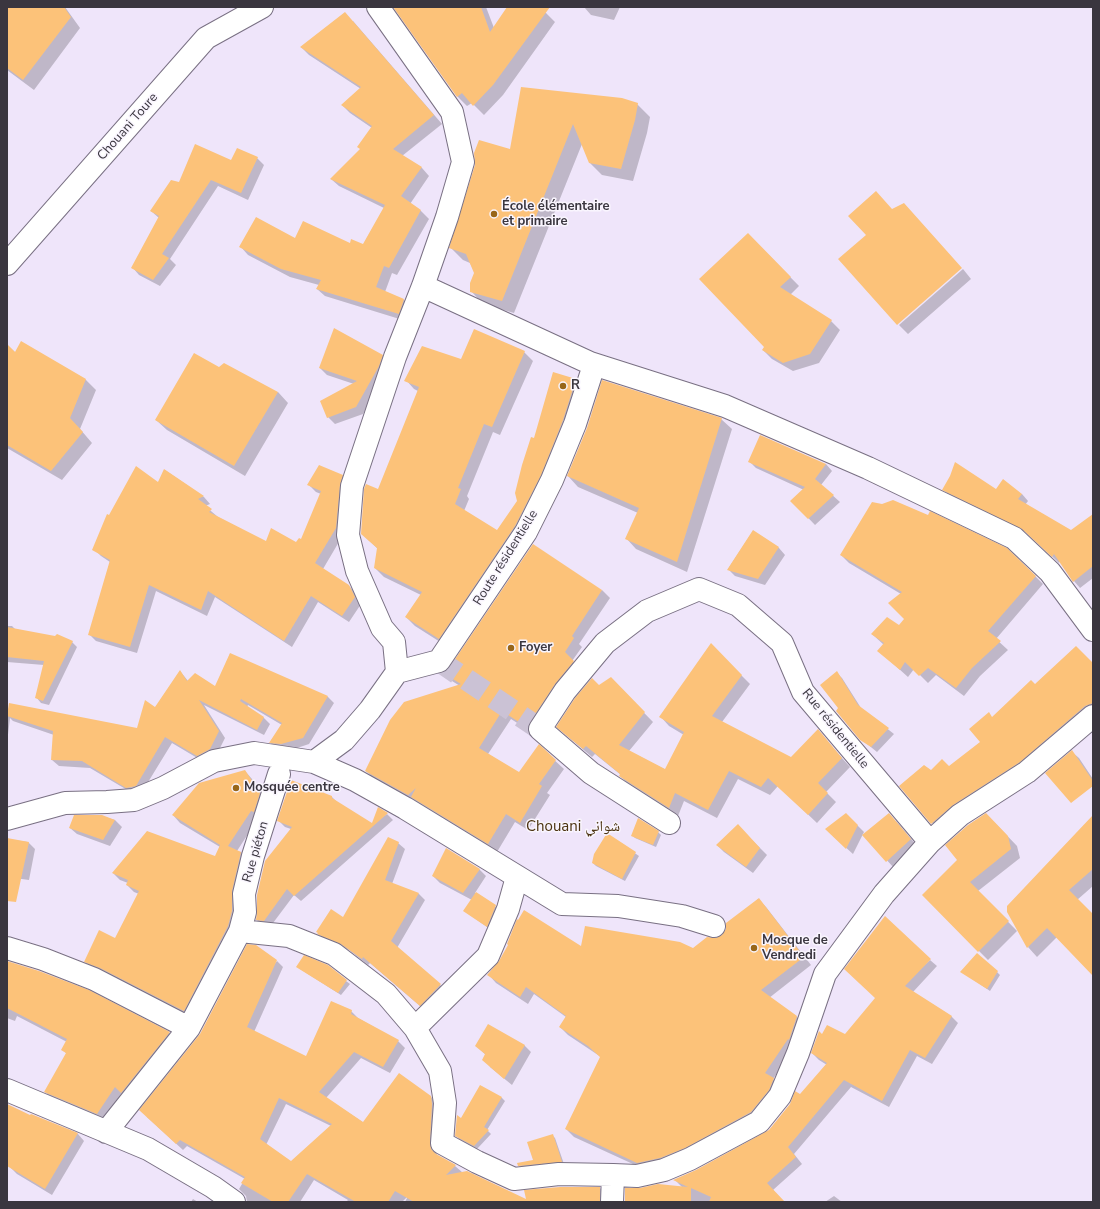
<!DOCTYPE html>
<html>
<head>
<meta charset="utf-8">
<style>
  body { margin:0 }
  #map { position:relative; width:1100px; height:1209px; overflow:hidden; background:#efe5fa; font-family:"Nunito Sans",sans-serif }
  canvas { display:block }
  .frame { position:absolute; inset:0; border:8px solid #3a363f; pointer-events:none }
</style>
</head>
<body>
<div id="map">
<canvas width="1100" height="1209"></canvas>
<div class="frame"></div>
</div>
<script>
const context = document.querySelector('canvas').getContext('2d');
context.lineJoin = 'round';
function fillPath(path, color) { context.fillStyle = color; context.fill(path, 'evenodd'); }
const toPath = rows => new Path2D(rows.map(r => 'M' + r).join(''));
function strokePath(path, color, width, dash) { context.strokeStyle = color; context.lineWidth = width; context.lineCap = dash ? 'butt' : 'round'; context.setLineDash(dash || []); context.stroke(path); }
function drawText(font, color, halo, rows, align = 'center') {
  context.font = font + ' "Nunito Sans","Noto Naskh Arabic",sans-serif'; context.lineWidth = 3; context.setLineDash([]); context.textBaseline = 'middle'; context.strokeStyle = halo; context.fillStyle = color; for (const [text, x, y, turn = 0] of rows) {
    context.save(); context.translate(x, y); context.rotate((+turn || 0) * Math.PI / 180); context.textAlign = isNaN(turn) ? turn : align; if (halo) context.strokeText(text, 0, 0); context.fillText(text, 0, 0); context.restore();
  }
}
fillPath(toPath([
  [7,7,65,7,80,28,34,90,7,70],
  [395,7,486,7,494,28,508,7,537,7,546,13,555,22,503,95,484,115,472,103,467,106,458,97],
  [584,7,620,7,614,20,591,15],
  [353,21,442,124,402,156,422,168,429,176,410,204,421,211,429,219,397,275,392,273,385,292,404,300,412,308,406,321,325,296,317,289,319,285,290,277,248,255,241,247,295,240,363,245,384,208,339,186,331,179,361,149,372,128,350,113,342,105,361,89,309,55,301,47],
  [522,88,637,104,650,117,647,133,633,181,602,175,590,163,582,144,514,313,483,304,471,291,475,273,470,263,463,260,451,248,511,150],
  [257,158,264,165,248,200,218,186,170,259,176,265,160,286,139,275,133,268,159,218,151,211,179,184,232,161],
  [748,234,799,286,790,295,831,321,840,330,819,363,793,371,772,359,763,350,765,347],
  [963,269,971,279,908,334,899,325],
  [22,343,86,380,96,390,80,429,92,443,62,480,7,448,7,345,16,353],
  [524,352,533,361,500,435,493,432,467,496,469,499,464,511,497,531,518,501,553,374,576,380,584,389,549,484,448,647,415,626,406,617,421,595,384,577,375,568,378,549,362,534,418,391,414,389,406,380,462,360],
  [382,355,389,362,385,373,363,414,335,424,328,417,354,384,327,375,320,368],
  [278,392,288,403,245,476,167,430,156,420],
  [721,419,732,429,687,572,636,549,626,538,638,513,578,487,568,476,588,428],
  [750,462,826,464,832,471,821,485,840,502,815,525,792,501,804,490,756,468],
  [165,470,204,497,210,504,205,506,218,517,266,542,297,543,301,541,321,494,316,492,309,485,342,475,349,482,343,535,323,569,349,586,356,593,361,604,349,622,318,602,292,647,215,597,207,616,156,591,137,653,96,641,89,634,110,562,101,556,94,549,110,517,158,483],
  [951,477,996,491,1022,494,1028,501,1025,505,1071,531,1093,515,1093,578,1080,588,1074,581,1060,561,1059,563,1028,533,950,496,944,490],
  [753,531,779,548,785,555,765,585,735,576,728,569],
  [841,555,1035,576,1043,584,996,639,1008,650,980,676,964,696,936,675,928,683,914,669,908,677,879,651,884,645,872,634,899,626,905,619,901,594,849,563],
  [602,590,610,598,579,644,582,647,572,661,581,670,536,735,511,719,488,754,519,773,539,746,564,769,547,793,550,795,528,830,515,822,497,852,417,802,416,803,374,779,366,771,460,686,452,681,444,673],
  [7,626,12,626,15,629,72,642,77,647,49,705,41,703,36,697,44,665,7,662],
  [711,645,750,684,722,722,791,759,818,731,850,767,826,792,836,802,817,823,778,786,770,795,738,779,717,818,684,801,678,816,628,784,620,776,621,775,595,754,592,757,566,735,599,687,611,679,653,722,629,751,666,770,684,735,669,726,661,717],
  [230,654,328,697,334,703,309,744,288,751,276,749,270,742,282,725,248,705,247,707,263,717,270,724,264,735,204,705,225,738,216,756,204,762,172,743,142,792,134,794,90,768,59,766,52,760,54,735,13,721,10,718,7,743,7,714,10,704,138,729,155,708,180,671,188,681,216,687],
  [1093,664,1093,719,942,834,900,786,931,771,949,767,981,742,993,718,1035,686],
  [837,673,842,678,861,708,894,734,877,752,861,739,839,709],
  [1072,752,1079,758,1093,779,1093,786],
  [245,771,252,779,267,801,259,817,237,851,241,852,248,860,239,918,191,1018,92,969,85,961,116,940,139,894,134,892,127,885,128,883,120,880,113,873,216,857,220,847,180,823,173,815],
  [332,797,338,803,372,824,387,814,393,820,301,901,294,895,270,927,263,926,257,920,291,829,285,827,278,820],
  [846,814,864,832,853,854,833,836],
  [102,816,115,820,122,827,110,846,77,834,70,828],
  [1093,816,1093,886,1077,900,1093,916,1093,975,1057,937,1037,957,1028,947],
  [896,821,917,846,894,868,864,835],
  [995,823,1017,846,1020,858,978,891,1017,931,988,960,923,895],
  [738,826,767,855,753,873,724,852,717,845],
  [658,832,661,835,656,847,635,838,632,835],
  [607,834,639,856,625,881,596,866,593,863],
  [7,839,28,842,35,849,29,880,7,877],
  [398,843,405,849,392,884,419,894,425,900,397,948,447,991,427,1012,370,963,368,965,349,950,325,940,319,934,344,919],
  [479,869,486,876,475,893,499,909,490,929,464,911,472,900,440,883,433,876],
  [758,899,766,907,811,965,769,998,797,1017,805,1025,796,1046,773,1079,781,1087,759,1120,646,1170,574,1137,566,1129,601,1057,568,1035,560,1027,566,1017,534,994,528,1004,496,983,489,975,582,948,693,949,723,936],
  [930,960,937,966,913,992,951,1016,958,1023,932,1064,917,1056,889,1107,851,1087,794,1154,802,1164,773,1190,784,1202,626,1202,682,1187,675,1180,696,1171,769,1131,827,1065,819,1060,812,1053,823,1035,845,1036],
  [277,961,283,967,254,1032,306,1057,351,1011,358,1018,398,1041,405,1048,390,1073,361,1058,326,1098,364,1123,431,1097,438,1104,436,1149,437,1156,455,1166,462,1172,528,1201,600,1188,606,1195,606,1202,405,1202,408,1196,402,1202,346,1202,348,1200,314,1180,300,1202,247,1202,246,1196,239,1189,245,1179,187,1146,183,1150,147,1117],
  [286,1104,331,1126,291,1163,266,1145],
  [7,962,169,1033,177,1040,105,1121,53,1099,45,1092,67,1054,62,1049,67,1042,17,1016,15,1021,7,1018],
  [297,967,346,981,350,984,341,995],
  [962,972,997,972,1000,975,990,991],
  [524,1045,531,1052,512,1085,490,1067,486,1055,476,1046],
  [481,1086,502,1098,505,1101,487,1130,491,1134,477,1149,459,1139,456,1135,461,1119],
  [7,1105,31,1117,32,1115,78,1134,84,1141,52,1195,17,1174,10,1167,7,1146],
  [552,1135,555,1138,564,1164,522,1169,519,1166,535,1161],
  [834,1196,842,1202,825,1202],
  [193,1199,198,1202,191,1202]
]), '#0003');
fillPath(toPath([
  [7,7,64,7,71,17,23,80,7,68],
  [393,7,481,7,490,32,507,7,550,7,493,85,473,106,462,93,457,97],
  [345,12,434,115,393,149,422,167,401,196,421,210,389,268,384,266,376,287,404,299,399,314,316,289,321,280,281,269,239,247,256,217,295,238,303,221,350,243,351,239,363,244,385,205,330,179,360,149,357,147,372,126,341,105,361,87,300,47],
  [521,87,622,98,638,103,635,120,621,169,589,163,573,124,502,301,470,292,470,283,474,273,466,254,449,248,475,165,474,153,479,140,510,149],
  [195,144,231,160,237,148,258,157,241,193,211,180,162,254,169,258,153,280,131,268,159,216,150,211,171,180,179,182],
  [876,191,892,209,904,203,962,268,897,325,838,259,866,235,848,216],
  [748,233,791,277,780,287,832,320,810,354,783,363,762,350,764,347,699,279],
  [334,328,383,355,379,366,356,407,327,418,320,401,357,381,319,368],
  [474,329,525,351,492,427,484,424,458,488,461,489,455,504,497,530,517,501,515,493,522,465,531,437,534,438,553,372,576,379,563,420,541,475,515,526,439,639,405,617,422,592,374,568,377,548,361,534,364,489,366,484,378,489,419,387,404,381,422,346,461,359],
  [21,341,86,379,70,418,83,432,51,471,7,445,7,344,15,352],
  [194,353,219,367,224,363,278,392,234,466,155,420],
  [602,380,722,418,677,562,625,539,639,508,567,476,587,428],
  [760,435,826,464,815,479,834,495,808,519,790,501,805,487,748,462],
  [955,462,996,489,1003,479,1022,494,1018,499,1071,530,1093,514,1093,566,1073,582,1054,554,1052,557,1022,529,942,490,950,476],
  [319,465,343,475,340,485,336,528,315,563,349,585,355,597,342,616,311,596,284,641,208,591,201,610,149,585,130,647,88,635,110,560,92,550,107,514,109,515,136,466,158,482,164,469,204,496,198,499,212,509,209,512,266,541,271,528,296,542,299,538,301,539,321,491,307,485],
  [893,500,928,515,930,511,1007,548,1036,576,988,631,1001,641,972,668,956,688,928,668,919,676,905,662,900,670,877,651,884,643,871,634,887,617,899,625,904,619,888,603,902,592,840,555,872,502,882,504],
  [753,530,779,547,758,579,727,570],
  [533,544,602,590,572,636,574,638,565,652,574,661,555,684,530,722,528,728,502,711,479,748,519,772,539,744,556,760,539,784,542,786,520,823,506,814,488,844,411,797,416,788,408,795,365,771,390,720,404,702,461,684,443,673,449,668],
  [7,627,55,636,57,634,73,641,43,701,35,698,44,661,7,657],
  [711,643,742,675,712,716,791,757,818,729,842,758,818,783,828,793,808,815,768,778,761,787,729,771,708,810,675,793,669,808,619,776,620,774,586,746,583,749,556,727,575,698,592,678,599,685,611,677,645,712,619,745,665,769,684,732,659,717],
  [1076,646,1093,663,1093,703,1085,706,1020,762,953,805,931,824,899,786,924,765,931,770,942,759,949,766,980,742,969,729,989,712,992,717,1031,680,1035,684],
  [230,653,328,696,303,738,281,744,269,743,282,723,241,699,240,701,264,717,257,730,199,700,219,731,210,749,197,756,165,737,136,786,126,788,82,761,51,760,53,731,7,716,9,703,137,728,145,700,155,707,180,670,187,681,195,673,215,686],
  [837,671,858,705,889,728,871,747,860,740,836,711,838,708,820,685],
  [1072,750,1093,781,1093,786,1071,803,1045,773],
  [245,770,260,793,254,812,251,811,228,846,241,852,232,891,232,911,228,926,184,1011,100,968,84,962,99,930,115,938,139,891,126,885,128,880,112,873,147,831,215,856,220,845,172,815,199,783],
  [291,780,332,796,332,798,372,823,378,807,388,813,294,896,287,889,264,921,256,920,257,912,257,895,265,861,292,827,277,821],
  [846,813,858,825,846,849,825,829],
  [889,813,911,839,886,862,862,835],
  [986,813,1008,836,1011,849,970,882,1009,921,978,952,922,895,957,860,945,845,968,825],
  [74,815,102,815,115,820,103,840,69,828],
  [1093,815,1093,869,1069,890,1093,914,1093,976,1047,928,1027,948,1007,912,1007,906],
  [638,818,659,831,653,845,631,836],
  [738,824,760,848,746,867,716,845],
  [607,833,636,852,622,879,592,863,594,854],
  [388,837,399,842,385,880,419,893,391,941,441,984,420,1006,363,957,362,959,341,944,317,934,318,933,316,932,331,909,343,917],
  [7,838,29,842,16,902,7,901],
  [446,848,480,869,463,893,432,876],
  [476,892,496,905,487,927,463,911],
  [759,898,804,957,761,990,797,1016,789,1040,788,1039,765,1073,774,1078,769,1090,751,1112,685,1148,660,1158,637,1163,565,1129,600,1057,588,1046,559,1027,566,1016,526,987,520,997,487,975,499,961,508,945,507,944,517,919,518,920,524,910,581,946,585,926,680,942,693,948,707,937,716,938,722,935,726,929,726,923],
  [885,916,931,959,905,986,952,1016,925,1058,910,1050,882,1101,844,1080,788,1147,796,1157,767,1183,785,1202,709,1202,711,1197,691,1188,691,1202,625,1202,625,1188,640,1188,658,1184,688,1187,673,1180,696,1170,769,1130,790,1104,795,1091,800,1094,827,1063,811,1053,819,1031,822,1034,827,1025,845,1034,875,998,844,969],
  [247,944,256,945,277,960,247,1027,306,1056,331,1001,352,1010,351,1014,399,1040,383,1067,354,1052,319,1092,363,1122,399,1073,431,1096,432,1104,430,1142,431,1149,436,1154,456,1165,446,1175,467,1171,526,1199,524,1190,560,1187,600,1187,600,1202,414,1202,395,1191,388,1202,356,1202,307,1174,288,1202,273,1202,241,1183,245,1177,180,1140,176,1144,139,1110,200,1034],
  [279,1098,332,1124,291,1161,260,1139],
  [977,953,998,971,987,989,960,972],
  [304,955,328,965,347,980,338,993,296,967],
  [7,961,39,971,89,990,170,1032,121,1093,115,1087,97,1114,44,1092,66,1053,61,1050,67,1039,7,1008],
  [488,1024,525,1045,504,1079,482,1060,485,1054,475,1046],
  [480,1085,502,1097,484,1127,489,1130,474,1146,455,1136,457,1115,461,1118],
  [7,1104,30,1115,31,1114,78,1133,45,1189,7,1166],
  [553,1134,562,1162,518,1166,517,1163,533,1160,527,1142]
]), '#fcc279');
strokePath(toPath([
  [439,661,540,729]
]), '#cbc2d5', 22, [22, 11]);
const minor = toPath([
  [7,264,206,38,262,7],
  [423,286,590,363,725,406,868,468,1014,538,1050,572,1093,630],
  [397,672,439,661,526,532,552,480,575,424,594,365],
  [314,762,344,740,370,710,397,672,394,642,382,628,357,571,348,535,352,486,395,357,423,286,447,217,463,162,452,112,378,7],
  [7,819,65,803,107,802,134,800,163,788,214,761,254,753,314,762,355,780,405,808,562,904,618,906,682,916,714,926],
  [669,823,591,773,540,729,565,691,605,643,647,611,699,589,738,605,782,643,803,692,930,842],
  [240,931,289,936,334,954,386,994,415,1028,440,1071,445,1103,442,1143,477,1162,514,1179,559,1174,613,1175],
  [7,948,43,959,94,979,189,1028],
  [415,1028,488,956,508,909,517,877],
  [7,1090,148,1149,213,1187,234,1202],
  [106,1132,189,1028,240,931,245,912,244,894,253,856,279,774],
  [612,1202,613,1175,637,1176,664,1170,690,1159,759,1122,780,1096,798,1053,825,974,884,894,930,842,960,815,1027,772,1093,716]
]);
strokePath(minor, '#797083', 24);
strokePath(minor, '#fff', 22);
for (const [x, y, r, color] of [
  [494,214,4,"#986619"],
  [563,386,4,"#986619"],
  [511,648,4,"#986619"],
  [236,788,4,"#986619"],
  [754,948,4,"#986619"]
]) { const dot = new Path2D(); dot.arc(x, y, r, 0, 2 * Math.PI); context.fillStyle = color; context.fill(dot); strokePath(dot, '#f9f5fe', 1.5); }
drawText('13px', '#3a363f', '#f9f5fe', [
  ["Chouani Toure",128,127,-49],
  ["Route résidentielle",506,558,-58],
  ["Rue résidentielle",835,729,51],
  ["Rue piéton",256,852,-74]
]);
drawText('bold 13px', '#3a363f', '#f9f5fe', [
  ["École élémentaire",502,207],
  ["et primaire",502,222],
  ["R",571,386],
  ["Foyer",519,648],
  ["Mosquée centre",244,788],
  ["Mosque de",762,941],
  ["Vendredi",762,956]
], 'left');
drawText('15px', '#4c3311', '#f9f5fe', [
  ["Chouani شواني",573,827]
]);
</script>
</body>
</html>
